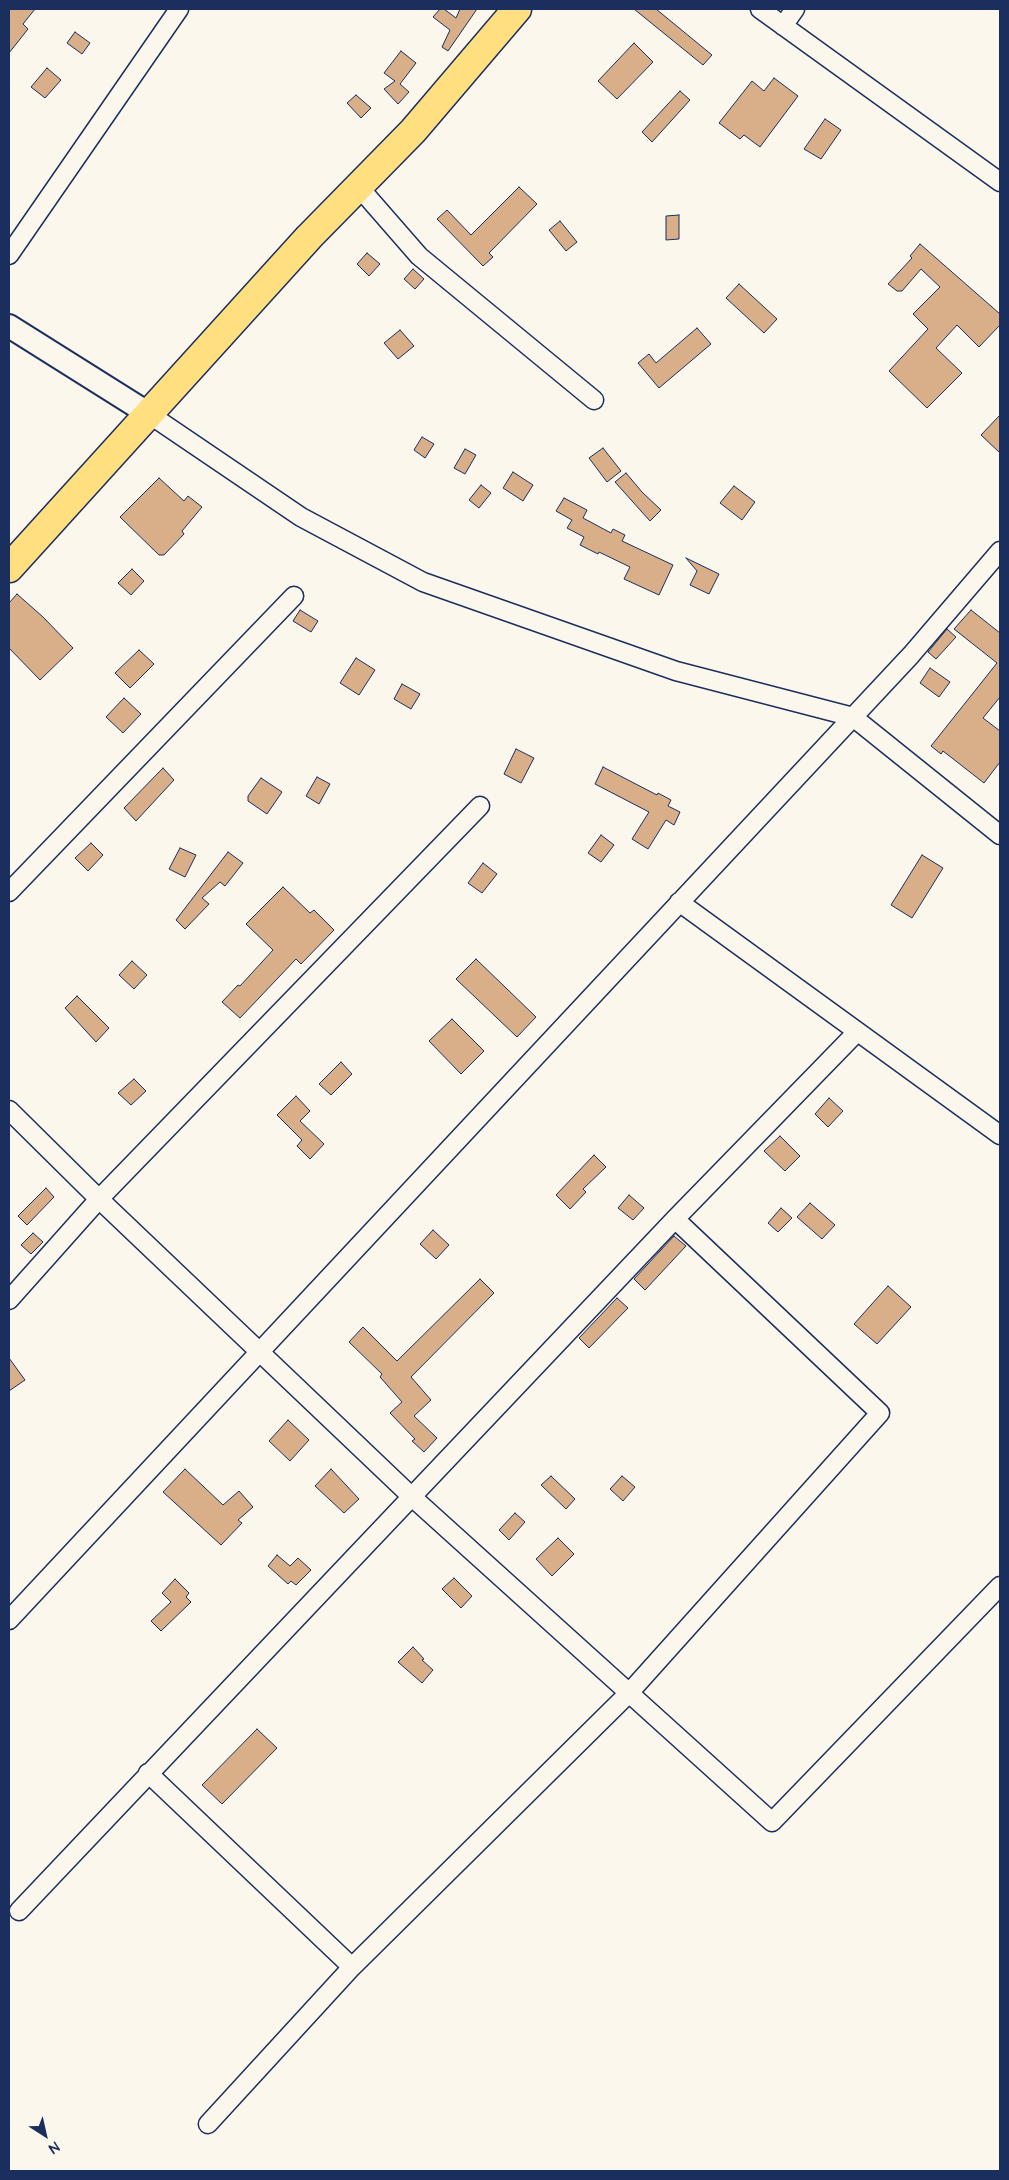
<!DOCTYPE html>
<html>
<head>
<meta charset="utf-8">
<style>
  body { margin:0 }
  #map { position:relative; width:1009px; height:2180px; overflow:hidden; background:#fbf7ec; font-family:"Architects Daughter",sans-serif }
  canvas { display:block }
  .frame { position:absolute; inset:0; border:10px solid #1b2f5e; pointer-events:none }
  .north { position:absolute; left:20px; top:2110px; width:50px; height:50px; -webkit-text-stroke:4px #fbf7ec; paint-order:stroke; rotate:145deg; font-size:14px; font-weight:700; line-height:20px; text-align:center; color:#1b2f5e }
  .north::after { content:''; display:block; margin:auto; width:18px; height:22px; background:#1b2f5e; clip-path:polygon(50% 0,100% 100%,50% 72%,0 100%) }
</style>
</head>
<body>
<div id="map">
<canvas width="1009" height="2180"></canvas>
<div class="frame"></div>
<div class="north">N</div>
</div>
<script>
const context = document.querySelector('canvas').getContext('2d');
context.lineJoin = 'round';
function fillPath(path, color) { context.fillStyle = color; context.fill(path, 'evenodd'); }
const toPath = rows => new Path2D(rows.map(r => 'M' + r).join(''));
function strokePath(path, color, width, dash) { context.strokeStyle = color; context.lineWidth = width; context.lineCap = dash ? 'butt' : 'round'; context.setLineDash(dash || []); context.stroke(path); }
const building = toPath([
  [9,9,35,9,23,24,28,29,9,53,9,9],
  [440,9,444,9,456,18,460,9,477,9,448,51,442,47,450,30,433,17,440,9],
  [634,9,656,9,712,55,703,65,634,9],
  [75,32,90,43,82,54,67,43,75,32],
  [634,43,653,62,617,99,598,81,634,43],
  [401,51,416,63,400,84,409,92,398,104,384,89,395,81,384,73,401,51],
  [47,68,61,80,45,98,31,87,47,68],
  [774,78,798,96,760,147,744,135,740,139,719,123,752,81,764,91,774,78],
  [680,91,690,100,652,142,642,132,680,91],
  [356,95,371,108,361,118,347,103,356,95],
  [825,119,841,130,821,159,804,149,825,119],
  [519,187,537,204,489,253,493,257,483,266,437,219,447,210,471,235,519,187],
  [679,215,679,239,666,240,666,216,679,215],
  [560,221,577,242,566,251,549,230,560,221],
  [920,244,1000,314,1000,325,979,347,957,325,936,348,962,373,927,408,889,371,928,329,913,314,940,287,921,269,902,291,897,291,888,284,912,258,910,256,920,244],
  [367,253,380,264,369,276,357,264,367,253],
  [413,269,424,279,415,289,404,279,413,269],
  [739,284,777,319,764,333,726,298,739,284],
  [697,328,711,344,659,388,638,363,649,354,656,363,697,328],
  [400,330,414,346,398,359,384,343,400,330],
  [1000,415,1000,453,981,435,1000,415],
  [422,437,434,444,425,458,414,450,422,437],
  [603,448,621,471,607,482,589,458,603,448],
  [465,449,476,455,465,474,454,468,465,449],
  [513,472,533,485,523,501,503,488,513,472],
  [626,473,642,492,661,510,650,521,615,482,626,473],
  [159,478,184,501,188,496,202,507,182,531,184,534,164,555,159,555,120,517,159,478],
  [481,485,491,493,479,508,469,500,481,485],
  [734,486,755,502,742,520,720,503,734,486],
  [564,498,587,510,583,518,611,533,613,529,625,535,622,541,673,565,659,595,624,579,630,567,599,552,598,554,580,545,584,537,567,528,572,520,556,511,564,498],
  [686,558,719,574,709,594,690,585,697,571,686,558],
  [132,569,144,581,131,595,118,583,132,569],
  [17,594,43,617,73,648,40,680,9,648,9,603,17,594],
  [300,610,318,621,311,632,293,621,300,610],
  [971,610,1000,633,1000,697,983,718,1000,731,1000,762,984,783,943,751,941,754,931,746,997,663,954,629,971,610],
  [947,629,956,637,936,659,928,652,947,629],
  [139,650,154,664,130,688,115,673,139,650],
  [356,658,375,670,359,695,340,683,356,658],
  [930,668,950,682,939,697,920,683,930,668],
  [402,684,420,694,411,709,394,699,402,684],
  [124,698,141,714,123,733,106,717,124,698],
  [516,749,534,758,521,783,504,774,516,749],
  [603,767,657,795,658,793,671,800,668,806,680,812,674,825,666,820,648,849,632,839,649,812,595,784,603,767],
  [163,768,174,780,136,821,124,808,163,768],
  [317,777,330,784,319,804,306,796,317,777],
  [261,778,282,792,267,814,248,801,248,796,261,778],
  [601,835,614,845,601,862,588,853,601,835],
  [91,843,103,855,88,871,75,858,91,843],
  [180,848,196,855,185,877,169,869,180,848],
  [228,852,243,863,225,886,220,882,202,898,209,904,185,929,176,920,228,852],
  [922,855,943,868,912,918,891,905,922,855],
  [483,863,497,874,482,893,468,883,483,863],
  [283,887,310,913,314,910,334,930,301,964,296,959,240,1018,222,1002,238,985,240,986,273,950,246,924,283,887],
  [476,959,536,1017,517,1037,456,979,476,959],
  [132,961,147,975,134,989,119,975,132,961],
  [77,996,109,1028,96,1042,65,1008,77,996],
  [452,1019,484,1051,461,1074,429,1041,452,1019],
  [341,1062,352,1074,331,1095,319,1084,341,1062],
  [134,1079,146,1091,131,1105,118,1093,134,1079],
  [296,1096,310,1111,300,1121,324,1144,310,1159,297,1146,302,1140,277,1115,296,1096],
  [829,1098,843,1111,828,1127,815,1114,829,1098],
  [780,1136,800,1156,785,1171,764,1151,780,1136],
  [594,1155,606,1167,583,1189,586,1192,570,1209,556,1195,594,1155],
  [46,1188,54,1197,27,1225,18,1216,46,1188],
  [629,1195,644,1208,633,1220,618,1208,629,1195],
  [810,1203,835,1225,822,1239,797,1217,810,1203],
  [781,1208,792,1218,778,1232,768,1223,781,1208],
  [433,1230,449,1245,436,1259,420,1244,433,1230],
  [33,1233,43,1242,31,1254,21,1245,33,1233],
  [674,1236,686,1246,645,1290,634,1279,674,1236],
  [480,1279,494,1293,411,1377,431,1400,414,1416,437,1438,424,1452,412,1441,415,1439,390,1413,402,1402,380,1377,382,1374,349,1342,363,1327,397,1361,480,1279],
  [888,1286,911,1307,877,1344,854,1324,888,1286],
  [617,1298,628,1308,589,1348,579,1338,617,1298],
  [9,1358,25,1380,9,1391,9,1358],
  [288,1420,309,1440,290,1461,269,1441,288,1420],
  [185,1469,223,1505,239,1491,253,1507,238,1520,242,1523,221,1545,163,1492,185,1469],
  [331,1469,359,1499,344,1513,315,1486,331,1469],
  [551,1476,575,1499,566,1509,541,1485,551,1476],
  [622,1476,635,1487,623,1501,610,1489,622,1476],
  [515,1513,525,1522,509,1540,499,1530,515,1513],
  [558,1538,574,1554,552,1576,536,1559,558,1538],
  [277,1555,290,1566,298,1558,311,1570,296,1585,291,1581,288,1584,268,1566,277,1555],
  [454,1578,472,1596,461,1608,442,1589,454,1578],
  [175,1579,189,1593,186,1597,191,1602,161,1631,151,1621,171,1602,162,1593,175,1579],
  [413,1647,424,1659,422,1660,433,1670,422,1683,398,1662,413,1647],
  [257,1729,277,1748,222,1804,202,1785,257,1729]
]);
fillPath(building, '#d9af8a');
strokePath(building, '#1b2f5e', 1);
const minor = toPath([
  [760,9,1000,182],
  [783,26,795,9],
  [358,186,419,256,594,400],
  [9,255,179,9],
  [149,414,301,517,423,582,676,671,853,717,1000,835],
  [9,892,294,596],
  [679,902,1000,1135],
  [9,1110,99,1199,411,1496,772,1822,1000,1586],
  [9,1300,99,1199,480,806],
  [9,1620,911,655,1000,551],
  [148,1773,352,1967],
  [19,1911,675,1219,857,1032],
  [208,2124,352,1967,629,1693,880,1413,675,1219]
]);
const tertiary = toPath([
  [9,326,149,414]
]);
const primary = toPath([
  [9,568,309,237,413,131,517,9]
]);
strokePath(minor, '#1b2f5e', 21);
strokePath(tertiary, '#1b2f5e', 26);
strokePath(primary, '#1b2f5e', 31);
strokePath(minor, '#fbf7ec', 18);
strokePath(tertiary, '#fbf7ec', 22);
strokePath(primary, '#ffdf80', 28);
</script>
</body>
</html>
